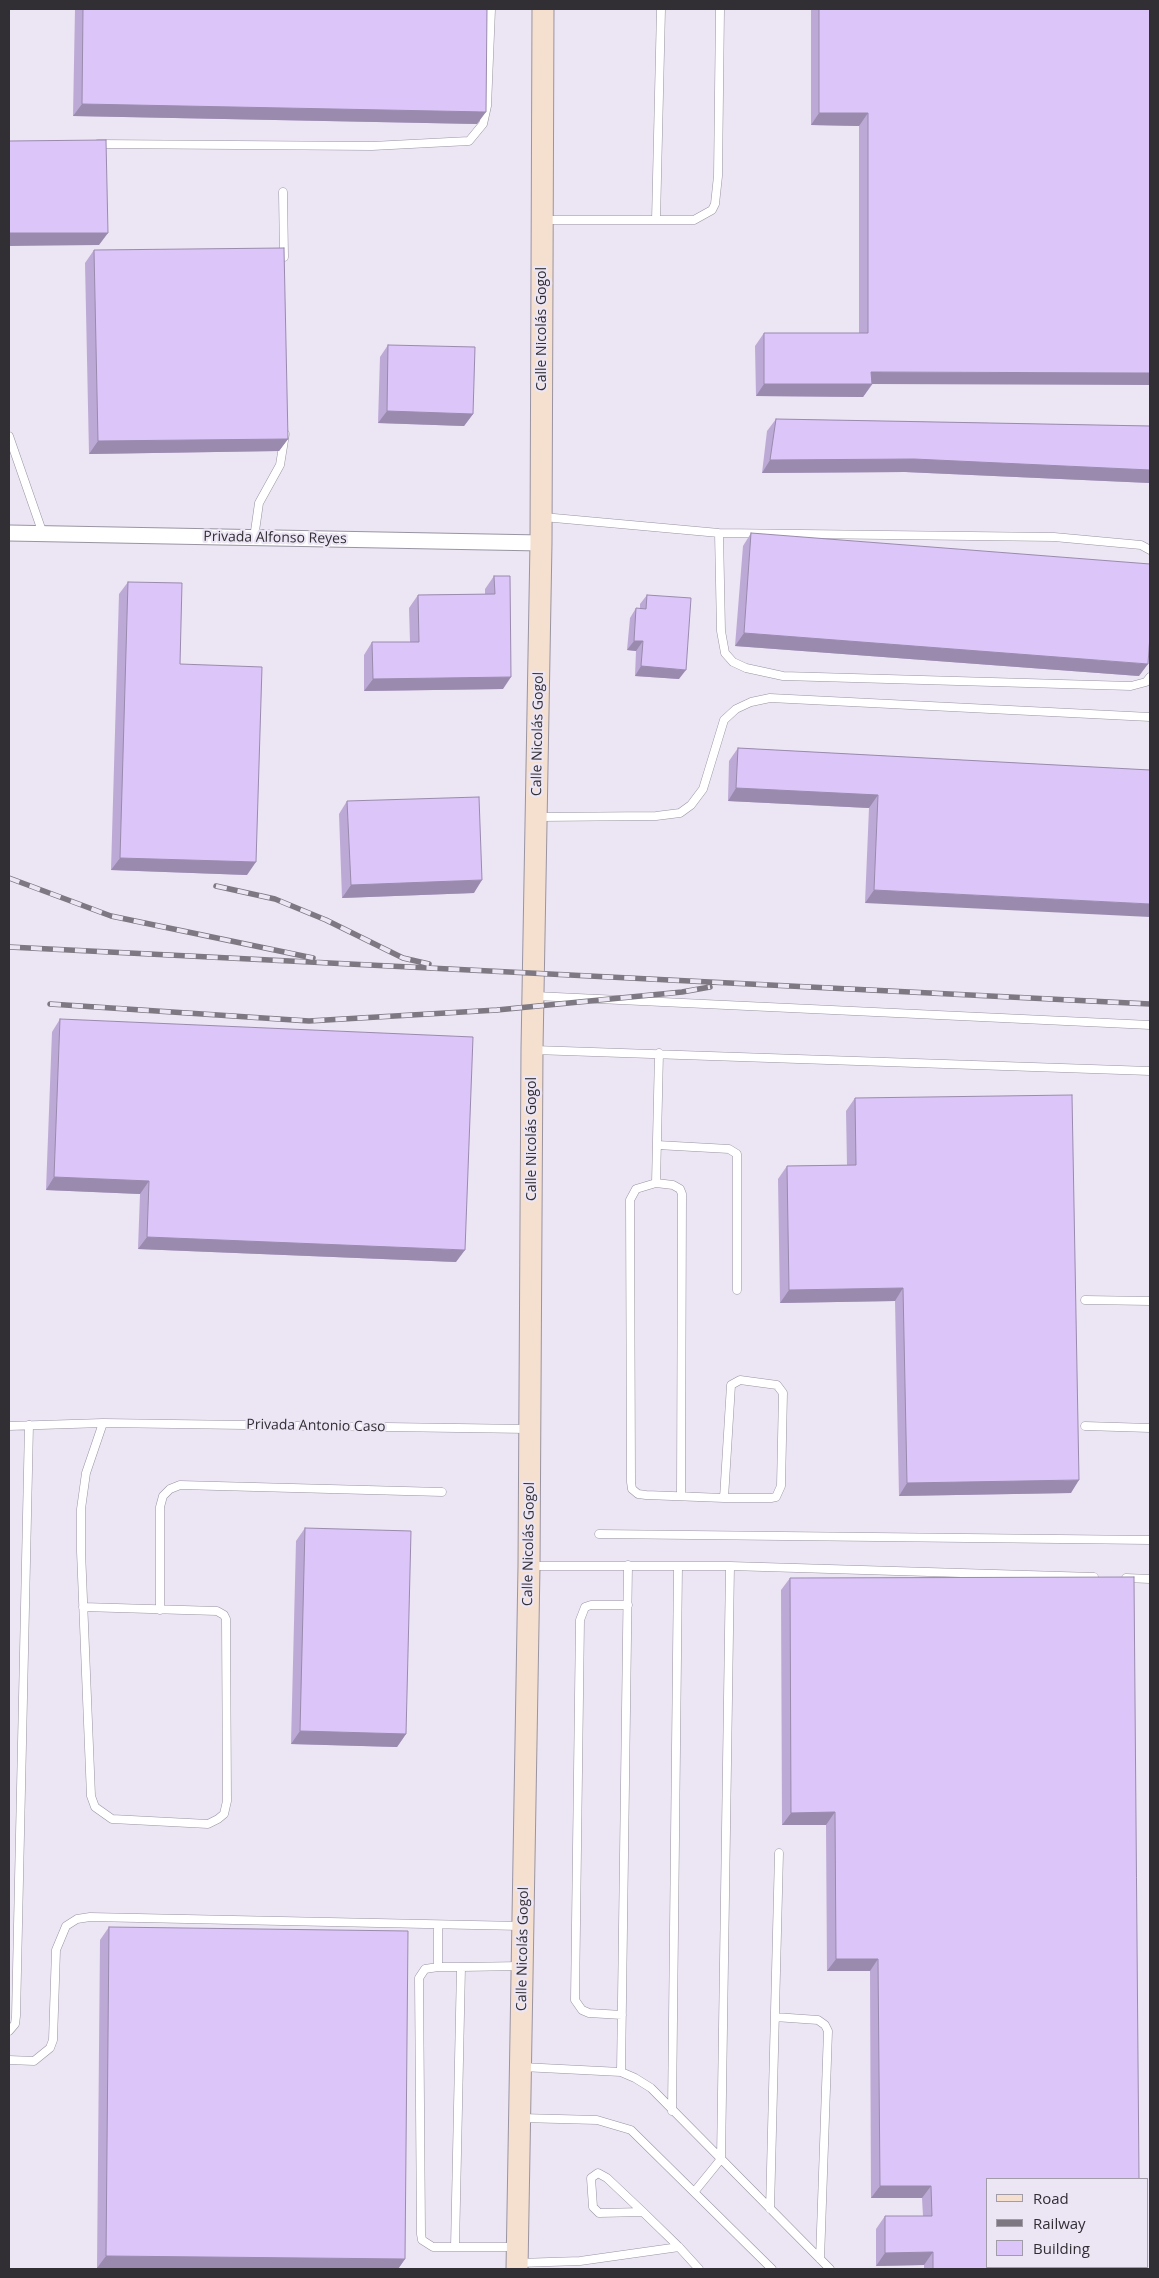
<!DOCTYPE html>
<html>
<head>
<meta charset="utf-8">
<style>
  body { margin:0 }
  #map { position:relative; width:1159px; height:2278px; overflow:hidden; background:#ece5f4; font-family:"Open Sans",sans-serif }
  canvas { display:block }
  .frame { position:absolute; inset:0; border:10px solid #312e34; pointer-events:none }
  .legend { position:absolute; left:986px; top:2178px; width:162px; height:90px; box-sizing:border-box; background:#ece5f4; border:1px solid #a19ca7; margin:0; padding:6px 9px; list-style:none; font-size:15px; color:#312e34 }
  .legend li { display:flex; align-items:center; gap:10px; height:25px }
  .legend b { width:25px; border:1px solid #a19ca7 }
</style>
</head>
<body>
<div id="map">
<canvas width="1159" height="2278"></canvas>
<div class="frame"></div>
<ul class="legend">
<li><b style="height:6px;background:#f5e0cf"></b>Road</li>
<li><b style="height:6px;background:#7d7882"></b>Railway</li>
<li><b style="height:14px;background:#dcc5f8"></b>Building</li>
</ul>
</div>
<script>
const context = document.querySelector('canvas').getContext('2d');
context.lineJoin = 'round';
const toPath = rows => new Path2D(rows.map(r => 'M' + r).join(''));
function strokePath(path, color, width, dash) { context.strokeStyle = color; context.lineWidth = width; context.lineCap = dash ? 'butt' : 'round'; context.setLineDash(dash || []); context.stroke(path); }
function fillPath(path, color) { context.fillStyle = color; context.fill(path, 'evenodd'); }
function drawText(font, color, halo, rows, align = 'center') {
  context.font = font + ' "Open Sans",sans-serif'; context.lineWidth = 4.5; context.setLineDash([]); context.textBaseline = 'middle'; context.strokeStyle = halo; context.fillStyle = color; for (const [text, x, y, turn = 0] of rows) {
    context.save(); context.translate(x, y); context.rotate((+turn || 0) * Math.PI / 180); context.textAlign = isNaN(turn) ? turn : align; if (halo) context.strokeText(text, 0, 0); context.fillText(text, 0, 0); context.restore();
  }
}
const lane = toPath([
  [98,144,372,146,469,141,483,124,487,106,491,9],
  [283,192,284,257],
  [544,220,694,220,712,210,715,204,718,176,720,9],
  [656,220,661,9],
  [9,436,43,534],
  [543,517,719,533,1054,537,1141,545,1150,550],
  [719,533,721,631,725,653,733,662,746,668,783,676,1131,686,1146,682,1150,677],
  [254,538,259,503,280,465,285,434],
  [539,817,656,816,680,813,691,805,703,789,724,720,736,709,751,702,770,698,1150,717],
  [535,996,1150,1025],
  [534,1050,1150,1071],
  [659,1053,656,1183,636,1189,630,1200,631,1482,632,1489,638,1494,646,1495,724,1498,771,1498,776,1497,781,1486,783,1393,777,1385,740,1380,731,1385,724,1498],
  [657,1145,729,1149,737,1154,737,1290],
  [656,1183,673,1185,680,1189,682,1194,681,1496],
  [1085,1300,1150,1301],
  [9,1426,103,1423,528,1429],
  [1085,1426,1150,1428],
  [599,1534,1150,1540],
  [531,1566,730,1566,1094,1577],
  [1126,1578,1150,1579],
  [83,1607,217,1611,224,1615,226,1619,227,1801,224,1814,218,1819,208,1824,112,1819,95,1807,91,1796,81,1551,81,1509,86,1473,103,1423],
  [160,1610,160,1507,163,1496,170,1489,180,1485,442,1492],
  [438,1926,438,1967,425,1969,419,1978,421,2234,422,2240,433,2247,515,2247],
  [438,1967,461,1967,455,2247],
  [461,1967,521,1966],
  [622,2015,589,2013,582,2010,575,2000,580,1620,585,1607,591,1605,628,1605],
  [775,2017,818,2020,825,2025,828,2031,820,2259],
  [9,2031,15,2024,16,2016,29,1425],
  [9,2060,34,2061,50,2048,53,2040,56,1950,66,1926,77,1919,90,1917,521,1926],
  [522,2067,621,2072,635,2078,651,2088,830,2269],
  [621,2072,628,1565],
  [672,2111,678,1566],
  [521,2118,597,2120,631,2130,772,2269],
  [695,2191,721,2159,730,1566],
  [770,2209,779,1853],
  [643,2212,599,2213,593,2207,591,2178,598,2173,607,2178,643,2212,679,2247,699,2269],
  [519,2263,580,2261,679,2247]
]);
const street = toPath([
  [9,533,541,543]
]);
const secondary = toPath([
  [517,2269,529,1566,532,1049,541,543,543,9]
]);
strokePath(lane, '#9994a1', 9);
strokePath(street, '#9994a1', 17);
strokePath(secondary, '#9994a1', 23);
strokePath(lane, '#fff', 8);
strokePath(street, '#fff', 15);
strokePath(secondary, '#f5e0cf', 21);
const rail = toPath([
  [9,878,111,916,313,958],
  [216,886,275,899,326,920,403,958,429,964],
  [9,947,1150,1004],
  [50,1004,309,1021,497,1010,682,992,710,987]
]);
strokePath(rail, '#7d7882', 5.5);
strokePath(rail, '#ece5f4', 4, [11]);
fillPath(toPath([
  [75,9,487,9,477,124,73,116],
  [811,9,1150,9,863,397,756,396,755,346,764,333,859,333,859,126,811,125],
  [94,250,288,439,279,451,89,454,85,263],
  [388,345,473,414,464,426,378,423,380,357],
  [776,419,1150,426,1150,483,905,472,762,473,767,431],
  [751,533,1139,676,735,646,743,546],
  [494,576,503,689,364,691,364,655,372,642,410,642,409,608,418,595,485,594,485,589],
  [128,582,180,664,247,875,111,870,119,594],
  [647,595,679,679,635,676,636,651,627,650,630,618,636,608,640,609,640,604],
  [738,748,1150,770,865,903,869,808,728,801,729,761],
  [347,801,474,893,342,898,339,814],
  [60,1019,456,1262,138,1249,140,1194,46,1190,52,1032],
  [855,1098,1071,1493,899,1496,895,1301,780,1303,778,1179,787,1166,847,1165,846,1111],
  [305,1528,406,1734,397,1747,291,1744,296,1541],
  [790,1578,1140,2269,924,2269,924,2265,876,2266,876,2229,885,2216,923,2216,922,2198,871,2198,870,1971,827,1971,826,1825,782,1825,781,1590],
  [109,1927,405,2259,398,2269,167,2269,97,2268,100,1940]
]), '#bda9d5');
fillPath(toPath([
  [82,104,486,112,477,124,73,116],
  [819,113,868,113,859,126,811,125],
  [9,233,108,233,99,245,9,246],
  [871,372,1150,373,1150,385,872,384,863,397,756,396,764,384],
  [387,411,473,414,464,426,378,423],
  [288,439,279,451,89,454,98,441],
  [914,459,1150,470,1150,483,905,472,762,473,770,460],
  [744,633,1148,664,1139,676,735,646],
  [634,641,643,641,636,651,627,650],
  [641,666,686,670,679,679,635,676],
  [511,677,503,689,364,691,373,679],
  [736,788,878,795,869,808,728,801],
  [120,858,256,862,247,875,111,870],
  [482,880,474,893,342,898,351,885],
  [874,890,1150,904,1150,917,865,903],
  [54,1177,149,1181,140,1194,46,1190],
  [147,1237,465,1250,456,1262,138,1249],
  [903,1288,895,1301,780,1303,789,1290],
  [1079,1480,1071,1493,899,1496,907,1483],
  [300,1731,406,1734,397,1747,291,1744],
  [835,1812,826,1825,782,1825,791,1813],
  [836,1959,878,1959,870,1971,827,1971],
  [880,2186,931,2186,922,2198,871,2198],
  [933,2252,924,2265,876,2266,885,2253],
  [106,2256,405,2259,398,2269,167,2269,97,2268]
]), '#9a8aae');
const building = toPath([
  [83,9,487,9,486,112,82,104,83,9],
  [819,9,1150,9,1150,373,871,372,872,384,764,384,764,333,868,333,868,113,819,113,819,9],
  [106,140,108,233,9,233,9,141,106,140],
  [284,248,288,439,98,441,94,250,284,248],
  [388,345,475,347,473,414,387,411,388,345],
  [776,419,1150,426,1150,470,914,459,770,460,776,419],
  [751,533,1150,564,1150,635,1148,664,744,633,751,533],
  [494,576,510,576,511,677,373,679,372,642,419,642,418,595,495,594,494,576],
  [128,582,182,583,180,664,262,667,256,862,120,858,128,582],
  [647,595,691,598,686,670,641,666,643,641,634,641,636,608,646,609,647,595],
  [738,748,1150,770,1150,904,874,890,878,795,736,788,738,748],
  [479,797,482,880,351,885,347,801,479,797],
  [60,1019,473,1037,465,1250,147,1237,149,1181,54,1177,60,1019],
  [1072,1095,1079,1480,907,1483,903,1288,789,1290,787,1166,856,1165,855,1098,1072,1095],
  [305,1528,411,1531,406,1734,300,1731,305,1528],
  [1134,1577,1139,2179,988,2179,988,2267,1140,2267,1140,2269,933,2269,933,2252,885,2253,885,2216,932,2216,931,2186,880,2186,878,1959,836,1959,835,1812,791,1813,790,1578,1134,1577],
  [109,1927,408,1931,405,2259,106,2256,109,1927]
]);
fillPath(building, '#dcc5f8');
strokePath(building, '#9a8aae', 1);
drawText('14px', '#312e34', '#ece5f4', [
  ["Calle Nicolás Gogol",542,329,-90],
  ["Privada Alfonso Reyes",275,538,1],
  ["Calle Nicolás Gogol",538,734,-89],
  ["Calle Nicolás Gogol",532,1139,-90],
  ["Privada Antonio Caso",316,1426,1],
  ["Calle Nicolás Gogol",529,1544,-89],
  ["Calle Nicolás Gogol",523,1949,-89]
]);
</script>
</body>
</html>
